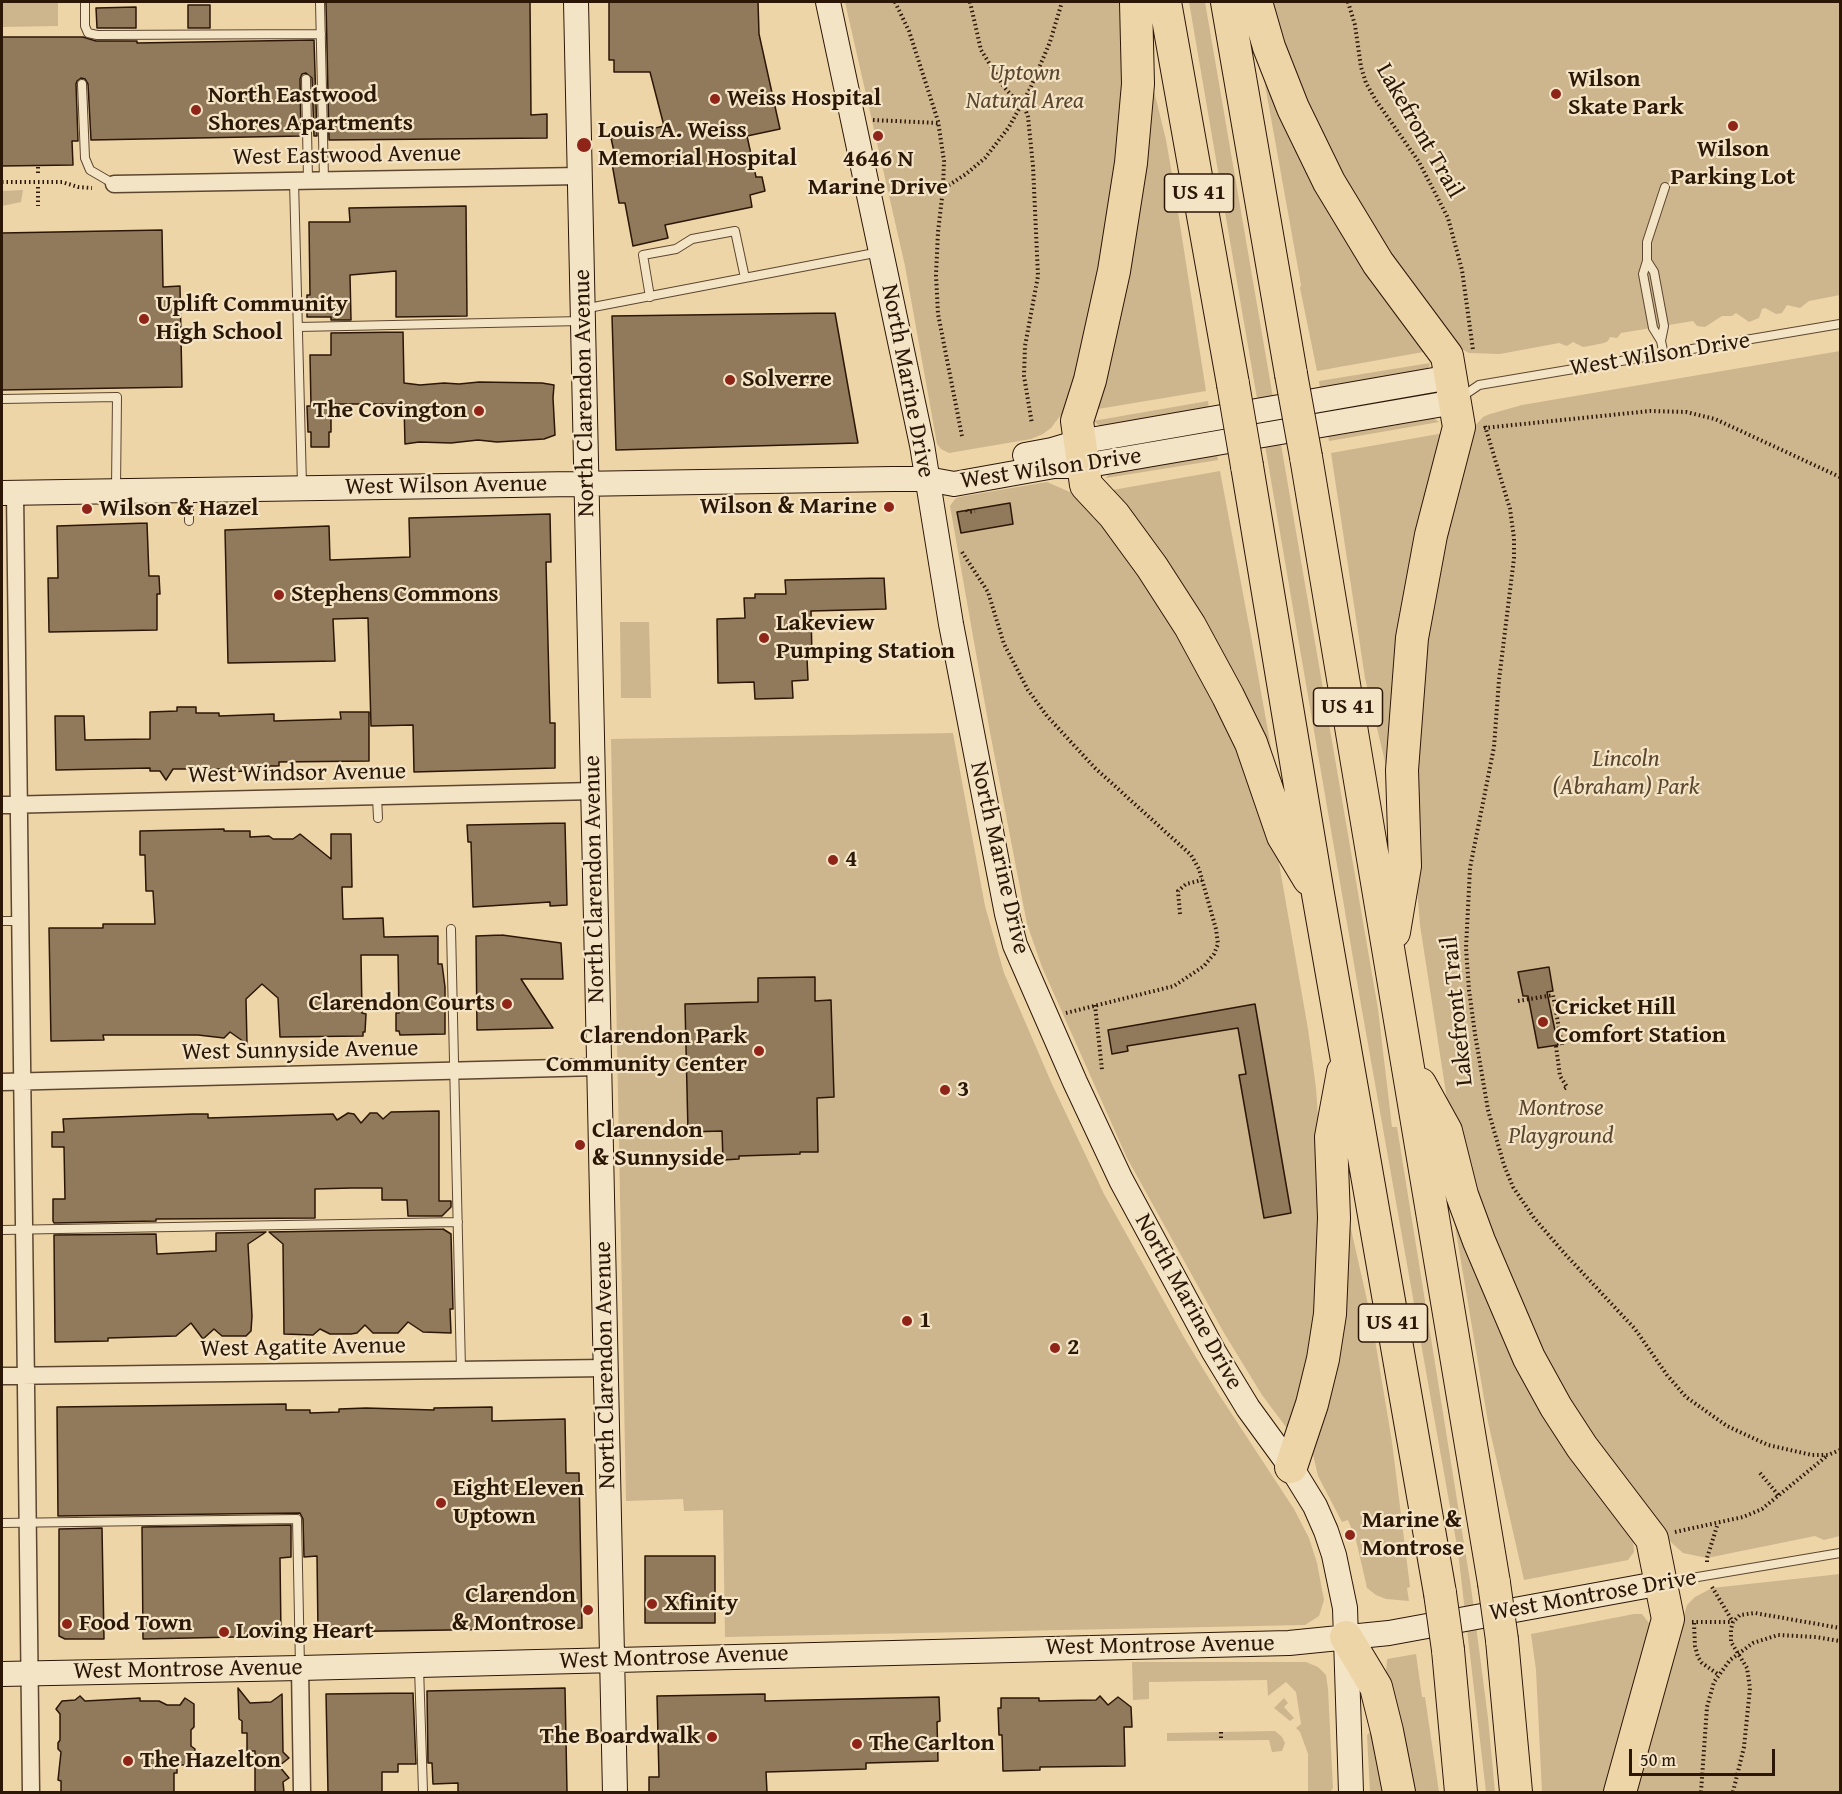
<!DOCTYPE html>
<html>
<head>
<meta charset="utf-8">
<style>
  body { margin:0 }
  #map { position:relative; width:1842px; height:1794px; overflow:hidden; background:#eed5a8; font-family:"Gentium Book Plus",serif }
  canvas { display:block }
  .frame { position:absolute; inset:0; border:3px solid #2c1707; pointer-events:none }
  .scale { position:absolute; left:1629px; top:1749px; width:146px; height:27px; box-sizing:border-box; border:3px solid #2c1707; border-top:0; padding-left:8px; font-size:18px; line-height:21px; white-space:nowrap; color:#2c1707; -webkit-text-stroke:4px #f4e4c6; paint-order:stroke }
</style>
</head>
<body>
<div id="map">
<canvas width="1842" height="1794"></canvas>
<div class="frame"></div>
<div class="scale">50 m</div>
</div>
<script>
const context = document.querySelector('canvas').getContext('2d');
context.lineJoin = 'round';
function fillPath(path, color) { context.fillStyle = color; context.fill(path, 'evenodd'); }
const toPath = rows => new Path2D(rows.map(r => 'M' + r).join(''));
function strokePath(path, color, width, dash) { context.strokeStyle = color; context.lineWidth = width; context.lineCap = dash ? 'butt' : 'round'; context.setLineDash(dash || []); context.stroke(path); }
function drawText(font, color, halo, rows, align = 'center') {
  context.font = font + ' "Gentium Book Plus",serif'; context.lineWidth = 4.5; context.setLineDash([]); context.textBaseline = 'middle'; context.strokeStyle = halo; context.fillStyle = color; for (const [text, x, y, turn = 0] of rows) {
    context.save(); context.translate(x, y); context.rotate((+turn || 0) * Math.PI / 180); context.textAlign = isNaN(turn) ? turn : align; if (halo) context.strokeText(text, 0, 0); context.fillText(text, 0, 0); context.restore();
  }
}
fillPath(toPath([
  [2,2,58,2,58,26,2,27],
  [845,2,1125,2,1125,86,1111,224,1069,404,1051,428,1043,434,1031,439,949,453,941,449,937,444,905,266],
  [1189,2,1205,2,1378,1009,1392,1127,1397,1127,1471,1587,1488,1718,1495,1792,1486,1792,1458,1552,1360,999],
  [1263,2,1840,2,1840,295,1809,301,1800,308,1787,305,1782,313,1776,314,1765,308,1762,309,1759,318,1749,322,1736,313,1732,316,1722,316,1705,327,1697,326,1693,321,1621,333,1617,338,1610,337,1608,341,1604,343,1589,346,1583,347,1573,342,1567,346,1559,343,1500,354,1469,353,1458,347,1414,295,1326,154],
  [1260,57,1429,351,1317,371,1300,288,1301,285],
  [1149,70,1166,140,1173,180,1206,391,1092,410],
  [23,190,21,202,2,206,2,191],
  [1840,351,1840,1536,1824,1540,1815,1536,1707,1558,1683,1553,1663,1535,1603,1458,1528,1333,1450,1119,1420,925,1412,828,1430,594,1474,427,1483,417,1490,414,1522,405],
  [1430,363,1429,367,1425,371,1320,389,1319,381],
  [1208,401,1209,408,1102,427,1093,421],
  [1432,417,1439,422,1329,441,1328,435],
  [1444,433,1387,770,1365,678,1331,453],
  [1217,453,1218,460,1106,478,1110,472],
  [1220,471,1253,647,1276,776,1107,491],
  [1047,482,1079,496,1141,572,1223,710,1276,846,1308,1029,1316,1088,1321,1159,1318,1325,1289,1431,1262,1395,1224,1333,1127,1158,1042,967,1027,924,989,727,950,506,955,499,959,497],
  [620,622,649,622,651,698,621,698],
  [953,733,985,906,1004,973,1052,1084,1104,1194,1185,1339,1216,1390,1294,1509,1309,1538,1317,1563,1324,1600,1319,1616,1305,1625,725,1637,723,1510,684,1511,683,1499,626,1501,611,739],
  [1451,1202,1633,1540,1634,1552,1628,1560,1524,1580,1488,1422],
  [1348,1216,1372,1322,1392,1442,1410,1587,1407,1588,1409,1601,1386,1599,1376,1595,1367,1588,1356,1540,1348,1520,1342,1522,1318,1476,1311,1446],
  [1840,1574,1840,1792,1631,1792,1687,1605,1695,1597,1712,1588],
  [1634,1614,1642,1614,1649,1623,1657,1622,1611,1792,1542,1792,1536,1670,1531,1634],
  [1416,1654,1422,1697,1425,1697,1439,1792,1411,1792,1386,1674,1387,1659],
  [1132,1662,1306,1662,1318,1667,1326,1675,1328,1689,1333,1788,1331,1791,1308,1792,1308,1754,1300,1732,1296,1728,1301,1724,1296,1692,1286,1682,1268,1696,1267,1680,1149,1682,1149,1699,1133,1700],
  [1284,1698,1288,1703,1284,1707,1294,1718,1290,1721,1274,1708],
  [1372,1730,1388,1792,1370,1792,1367,1735],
  [1275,1731,1282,1737,1285,1743,1282,1751,1272,1752,1269,1740,1167,1741,1167,1733]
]), '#cdb58d');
const building = toPath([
  [326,2,530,2,531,115,547,114,547,138,329,140,326,2],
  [609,2,758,2,759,34,780,129,747,136,756,177,762,177,765,191,750,195,752,207,665,225,668,238,633,246,625,203,619,203,611,158,615,156,611,138,664,126,650,72,614,72,614,60,609,60,609,2],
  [188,5,210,5,210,28,188,28,188,5],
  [136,7,136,28,97,28,96,8,136,7],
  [2,37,83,37,96,41,137,41,137,43,314,40,317,136,314,136,312,78,306,73,302,74,300,79,301,136,91,140,88,84,85,79,81,78,77,81,76,84,78,141,72,141,73,165,2,166,2,37],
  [466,206,467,316,396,317,396,271,350,275,351,320,331,320,331,317,307,317,307,295,310,295,309,222,350,222,349,208,466,206],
  [162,230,163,287,180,286,182,387,2,390,2,233,162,230],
  [835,313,858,443,616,450,612,316,835,313],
  [403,332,404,383,420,385,444,383,459,384,479,382,542,383,554,385,553,398,555,435,544,439,497,442,478,440,451,443,419,442,405,444,404,404,331,404,331,432,329,432,329,447,311,447,311,432,308,432,307,406,311,406,310,355,331,355,331,333,403,332],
  [1010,503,1013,524,961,533,957,512,1010,503],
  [550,514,551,562,546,562,550,723,555,723,555,768,414,772,413,725,371,726,368,618,333,619,335,661,228,663,225,530,329,526,330,560,410,557,409,518,550,514],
  [147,523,149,576,159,576,160,594,157,594,157,630,49,632,48,578,58,578,57,526,147,523],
  [884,578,886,609,811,611,812,658,807,658,808,680,792,681,793,698,755,699,754,682,718,683,717,619,745,618,744,598,755,598,755,594,786,594,785,580,884,578],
  [177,707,196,707,196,713,219,713,219,716,274,714,274,721,341,719,340,712,369,712,369,761,279,762,279,766,270,766,266,770,246,767,246,771,226,772,226,769,173,769,166,780,160,771,150,771,150,768,56,770,55,716,84,716,85,740,150,739,150,712,177,711,177,707],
  [565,823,567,905,550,906,550,902,473,907,471,842,468,842,467,825,565,823],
  [224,829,224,831,250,831,250,837,269,836,273,839,293,839,300,834,331,859,331,834,351,834,352,887,342,887,343,919,383,918,384,937,438,936,438,964,442,964,445,987,445,1034,400,1035,399,1031,396,1031,396,1013,399,1013,398,955,361,955,362,1013,366,1014,365,1032,363,1032,363,1036,280,1037,278,998,262,984,246,999,247,1044,230,1032,224,1038,198,1035,103,1035,104,1040,51,1041,49,928,103,928,103,924,155,924,153,891,146,891,145,855,140,855,140,831,224,829],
  [502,935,561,943,563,979,521,979,553,1028,477,1030,476,936,502,935],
  [1549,967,1553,991,1547,992,1558,1045,1538,1048,1528,996,1523,996,1518,972,1549,967],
  [815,977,815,1001,831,1000,834,1097,817,1098,818,1152,800,1152,800,1154,739,1156,739,1159,723,1160,722,1131,688,1132,685,1004,758,1002,758,978,815,977],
  [1255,1004,1291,1213,1264,1218,1239,1075,1246,1074,1238,1028,1127,1046,1128,1051,1112,1054,1108,1030,1255,1004],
  [439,1111,439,1201,451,1201,451,1207,442,1216,408,1216,407,1200,382,1200,382,1188,351,1188,315,1189,315,1218,156,1219,156,1221,54,1223,53,1221,53,1199,65,1199,64,1147,52,1147,52,1132,64,1132,63,1119,193,1114,208,1114,208,1118,333,1114,337,1120,348,1113,354,1114,361,1123,370,1113,377,1113,383,1119,391,1112,439,1111],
  [443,1229,451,1234,453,1309,450,1309,451,1333,423,1332,408,1322,398,1333,373,1333,365,1325,357,1333,351,1334,330,1334,320,1329,313,1335,284,1334,283,1244,269,1232,443,1229],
  [266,1232,248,1244,252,1316,251,1331,246,1336,222,1336,214,1329,203,1339,191,1323,176,1336,108,1338,108,1341,55,1342,54,1235,156,1234,157,1254,216,1251,216,1233,266,1232],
  [286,1404,286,1410,310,1410,310,1413,339,1412,339,1409,366,1408,434,1410,434,1408,492,1407,492,1421,565,1419,566,1473,579,1473,582,1628,318,1632,317,1556,304,1557,303,1519,300,1513,58,1516,57,1407,286,1404],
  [291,1525,291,1557,280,1558,281,1636,143,1639,142,1527,291,1525],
  [102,1528,104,1639,65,1639,59,1636,59,1529,102,1528],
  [645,1556,715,1556,715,1623,645,1623,645,1556],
  [238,1688,250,1703,271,1702,282,1694,283,1752,289,1758,279,1766,289,1778,283,1782,284,1792,255,1792,255,1751,247,1751,247,1733,242,1733,242,1721,239,1719,238,1688],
  [565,1688,567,1792,458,1792,458,1783,433,1784,432,1763,428,1763,427,1691,565,1688],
  [413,1693,416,1764,398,1764,398,1772,382,1772,382,1792,328,1792,326,1694,413,1693],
  [765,1694,765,1701,939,1697,940,1721,937,1722,938,1761,866,1763,866,1769,766,1772,767,1792,649,1792,649,1777,659,1777,657,1696,765,1694],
  [80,1696,85,1701,140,1698,140,1701,159,1701,167,1705,180,1705,185,1698,194,1704,194,1727,191,1730,191,1746,195,1749,195,1758,192,1761,192,1765,177,1765,177,1773,174,1773,174,1792,61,1792,61,1781,58,1780,61,1752,58,1749,58,1743,60,1740,60,1714,56,1709,62,1701,75,1700,80,1696],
  [1100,1696,1108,1705,1118,1697,1131,1707,1132,1727,1124,1727,1125,1766,1040,1767,1040,1770,1003,1771,1002,1735,999,1735,998,1708,1001,1708,1001,1698,1039,1698,1039,1701,1096,1700,1100,1696]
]);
fillPath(building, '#917a5b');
strokePath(building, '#2c1707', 1.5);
const lane = toPath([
  [85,2,85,26,88,33,97,35,321,34],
  [320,2,324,180],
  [306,79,308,180],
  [82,84,85,158,90,170,114,184],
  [294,181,302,485],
  [1647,261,1654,272,1664,326,1661,341],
  [650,297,643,255,676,249,692,239,735,231,745,278],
  [583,309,880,252],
  [298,327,582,321],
  [1664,355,1661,341,1653,328,1643,274,1647,261,1647,242,1665,187],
  [1460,398,1479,385,1840,324],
  [2,399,117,397,116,488],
  [189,491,189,521],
  [377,797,378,818],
  [2,921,21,921],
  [451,929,461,1370],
  [2,1230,458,1222],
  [2,1523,297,1519,300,1667],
  [1668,1582,1840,1553],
  [419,1667,423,1792]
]);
const street = toPath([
  [114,184,580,176],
  [15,493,31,1792],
  [2,805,594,791],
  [2,1082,599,1067],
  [2,1376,606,1368],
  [300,1668,302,1792]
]);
const secondary = toPath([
  [576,2,615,1792],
  [828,2,922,445,951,624,1007,914,1015,945,1075,1082,1121,1180,1214,1352,1248,1408,1291,1467,1315,1506,1326,1531,1334,1555,1345,1608,1351,1792],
  [1025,455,1052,450,1079,442,1451,377],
  [2,493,893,479,927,479,954,484,1054,466,1083,466,1455,402],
  [2,1674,300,1668,1289,1643,1389,1633,1662,1583]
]);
const highway = toPath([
  [1136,2,1138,84,1131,163,1114,271,1090,380,1077,421,1086,485,1114,515,1152,567,1190,626,1228,696,1251,743,1283,836,1309,879],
  [1165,2,1233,384],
  [1227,2,1291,374],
  [1256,2,1269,47,1293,108,1329,182,1378,263,1447,356,1459,427,1431,535,1412,638,1402,770,1405,866,1394,932],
  [1306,457,1494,1583],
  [1247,466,1318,894,1440,1593],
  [1420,1084,1446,1131,1462,1195,1479,1241,1529,1358,1556,1407,1582,1447,1652,1539,1668,1619,1620,1792],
  [1291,1467,1312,1404,1323,1359,1330,1314,1334,1218,1331,1137,1343,1072],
  [1346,1637,1376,1687,1387,1731,1399,1792],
  [1502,1640,1516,1792],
  [1448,1650,1461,1792]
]);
strokePath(lane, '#5c462f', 10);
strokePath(street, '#5c462f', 19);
strokePath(secondary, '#2c1707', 26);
strokePath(highway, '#2c1707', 34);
strokePath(toPath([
  [895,2,909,31,938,121,944,161,943,188],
  [970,2,981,50,1004,87,1026,111,1028,117,1033,166,1038,276,1025,346,1024,376,1032,424],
  [1348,2,1355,25,1361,67,1366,83,1375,99,1419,162,1448,218,1462,270,1473,350],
  [873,120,938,123],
  [38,167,38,176],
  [2,182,62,182,78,187,92,188],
  [38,187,38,206],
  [1485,426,1510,509,1514,538,1514,558,1499,680,1494,747,1470,868,1466,948,1469,990,1475,1034,1488,1110,1504,1165,1513,1187,1534,1218,1565,1254,1635,1329,1667,1375,1686,1397,1727,1426,1768,1445,1812,1455,1828,1455,1840,1450],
  [1484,428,1650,411,1686,412,1715,419,1840,477],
  [962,436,938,314,936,275,938,232,943,189,966,174,985,158,1009,127,1030,89,1050,42,1062,2],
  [967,510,968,512,975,511],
  [962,552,988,592,1004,644,1028,690,1047,716,1095,768,1191,855,1199,869,1216,929,1218,944,1214,954,1204,966,1174,986,1066,1013],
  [1180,914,1178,891,1186,884,1202,880],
  [1518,1001,1553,995,1562,1045],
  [1095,1005,1102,1070],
  [1556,1046,1560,1076,1567,1087,1562,1090],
  [1760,1473,1779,1496],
  [1675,1532,1743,1517,1762,1509,1828,1455],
  [1707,1562,1707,1558,1718,1523],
  [1712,1587,1733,1622],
  [1692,1622,1732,1622],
  [1694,1623,1695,1646,1698,1657,1702,1663,1719,1675],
  [1221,1732,1221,1740],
  [1701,1792,1707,1707,1714,1682,1730,1660,1753,1643,1778,1635,1816,1637,1840,1641],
  [1733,1792,1744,1747,1750,1688,1747,1668,1731,1642,1731,1629,1733,1622,1740,1615,1755,1613,1840,1628]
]), '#2c1707', 4, [1.5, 3]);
strokePath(lane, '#f4e4c6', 8);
strokePath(street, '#f4e4c6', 16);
strokePath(secondary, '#f4e4c6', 24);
strokePath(highway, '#eed5a8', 32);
const highwayBridge = toPath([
  [1291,374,1306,457],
  [1233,384,1247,466],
  [1494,1583,1502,1640],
  [1440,1593,1448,1650]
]);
strokePath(highwayBridge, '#2c1707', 34, []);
strokePath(highwayBridge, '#eed5a8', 32);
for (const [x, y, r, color] of [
  [1556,94,6,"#8f2418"],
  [715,99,6,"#8f2418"],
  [196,110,6,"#8f2418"],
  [1733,126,6,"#8f2418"],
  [878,136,6,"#8f2418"],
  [584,145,8,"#8f2418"],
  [144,319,6,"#8f2418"],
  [730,380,6,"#8f2418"],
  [479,411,6,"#8f2418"],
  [889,507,6,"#8f2418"],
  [87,509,6,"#8f2418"],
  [279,595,6,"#8f2418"],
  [764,638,6,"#8f2418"],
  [833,860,6,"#8f2418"],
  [507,1004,6,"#8f2418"],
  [1543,1022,6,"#8f2418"],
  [759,1051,6,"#8f2418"],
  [945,1090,6,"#8f2418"],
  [580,1145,6,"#8f2418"],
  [907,1321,6,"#8f2418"],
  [1055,1348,6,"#8f2418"],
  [441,1503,6,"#8f2418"],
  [1350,1535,6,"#8f2418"],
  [652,1604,6,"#8f2418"],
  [588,1610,6,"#8f2418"],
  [67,1624,6,"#8f2418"],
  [224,1632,6,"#8f2418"],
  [712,1737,6,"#8f2418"],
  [857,1744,6,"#8f2418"],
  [128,1761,6,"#8f2418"]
]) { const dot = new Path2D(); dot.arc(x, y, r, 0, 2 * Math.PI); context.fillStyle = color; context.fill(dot); strokePath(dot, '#f4e4c6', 2); }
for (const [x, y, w] of [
  [1199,193,69],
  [1348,707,69],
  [1393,1323,69]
]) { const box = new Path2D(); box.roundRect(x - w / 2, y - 19, w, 38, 4.5); context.fillStyle = '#f4e4c6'; context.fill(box); strokePath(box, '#2c1707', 1.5); }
drawText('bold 22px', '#2c1707', null, [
  ["US 41",1199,193],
  ["US 41",1348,707],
  ["US 41",1393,1323]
]);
drawText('italic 24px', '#5c462f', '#f4e4c6', [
  ["Uptown",1025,74],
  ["Natural Area",1025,102],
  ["Lincoln",1626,760],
  ["(Abraham) Park",1626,788],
  ["Montrose",1561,1109],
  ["Playground",1561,1137]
]);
drawText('bold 24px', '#2c1707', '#f4e4c6', [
  ["Wilson",1568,80],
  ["Skate Park",1568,108],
  ["North Eastwood",208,96],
  ["Shores Apartments",208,124],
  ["Weiss Hospital",727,99],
  ["Louis A. Weiss",598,131],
  ["Memorial Hospital",598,159],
  ["Wilson",1733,150,"center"],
  ["Parking Lot",1733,178,"center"],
  ["4646 N",878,160,"center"],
  ["Marine Drive",878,188,"center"],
  ["Uplift Community",156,305],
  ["High School",156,333],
  ["Solverre",742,380],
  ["The Covington",467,411,"right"],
  ["Wilson & Marine",877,507,"right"],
  ["Wilson & Hazel",99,509],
  ["Stephens Commons",291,595],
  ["Lakeview",776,624],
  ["Pumping Station",776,652],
  ["4",845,860],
  ["Clarendon Courts",495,1004,"right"],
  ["Cricket Hill",1555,1008],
  ["Comfort Station",1555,1036],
  ["Clarendon Park",747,1037,"right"],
  ["Community Center",747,1065,"right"],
  ["3",957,1090],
  ["Clarendon",592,1131],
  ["& Sunnyside",592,1159],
  ["1",919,1321],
  ["2",1067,1348],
  ["Eight Eleven",453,1489],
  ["Uptown",453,1517],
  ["Marine &",1362,1521],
  ["Montrose",1362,1549],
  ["Clarendon",576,1596,"right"],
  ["& Montrose",576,1624,"right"],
  ["Xfinity",664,1604],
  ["Food Town",79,1624],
  ["Loving Heart",236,1632],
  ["The Boardwalk",700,1737,"right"],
  ["The Carlton",869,1744],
  ["The Hazelton",140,1761]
], 'left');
drawText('24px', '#2c1707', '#f4e4c6', [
  ["Lakefront Trail",1419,131,60],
  ["West Eastwood Avenue",347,156,-1],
  ["West Wilson Drive",1660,355,-9],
  ["North Marine Drive",907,381,79],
  ["North Clarendon Avenue",585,393,-91],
  ["West Wilson Drive",1051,469,-8],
  ["West Wilson Avenue",446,486,-1],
  ["West Windsor Avenue",297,774,-1],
  ["North Marine Drive",999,858,77],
  ["North Clarendon Avenue",595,879,-91],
  ["Lakefront Trail",1458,1011,-96],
  ["West Sunnyside Avenue",300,1051,-1],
  ["North Marine Drive",1188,1302,61],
  ["West Agatite Avenue",303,1348,-1],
  ["North Clarendon Avenue",606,1365,-91],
  ["West Montrose Drive",1593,1596,-10],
  ["West Montrose Avenue",1160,1646,-1],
  ["West Montrose Avenue",674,1658,-2],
  ["West Montrose Avenue",188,1670,-1]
]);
</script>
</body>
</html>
